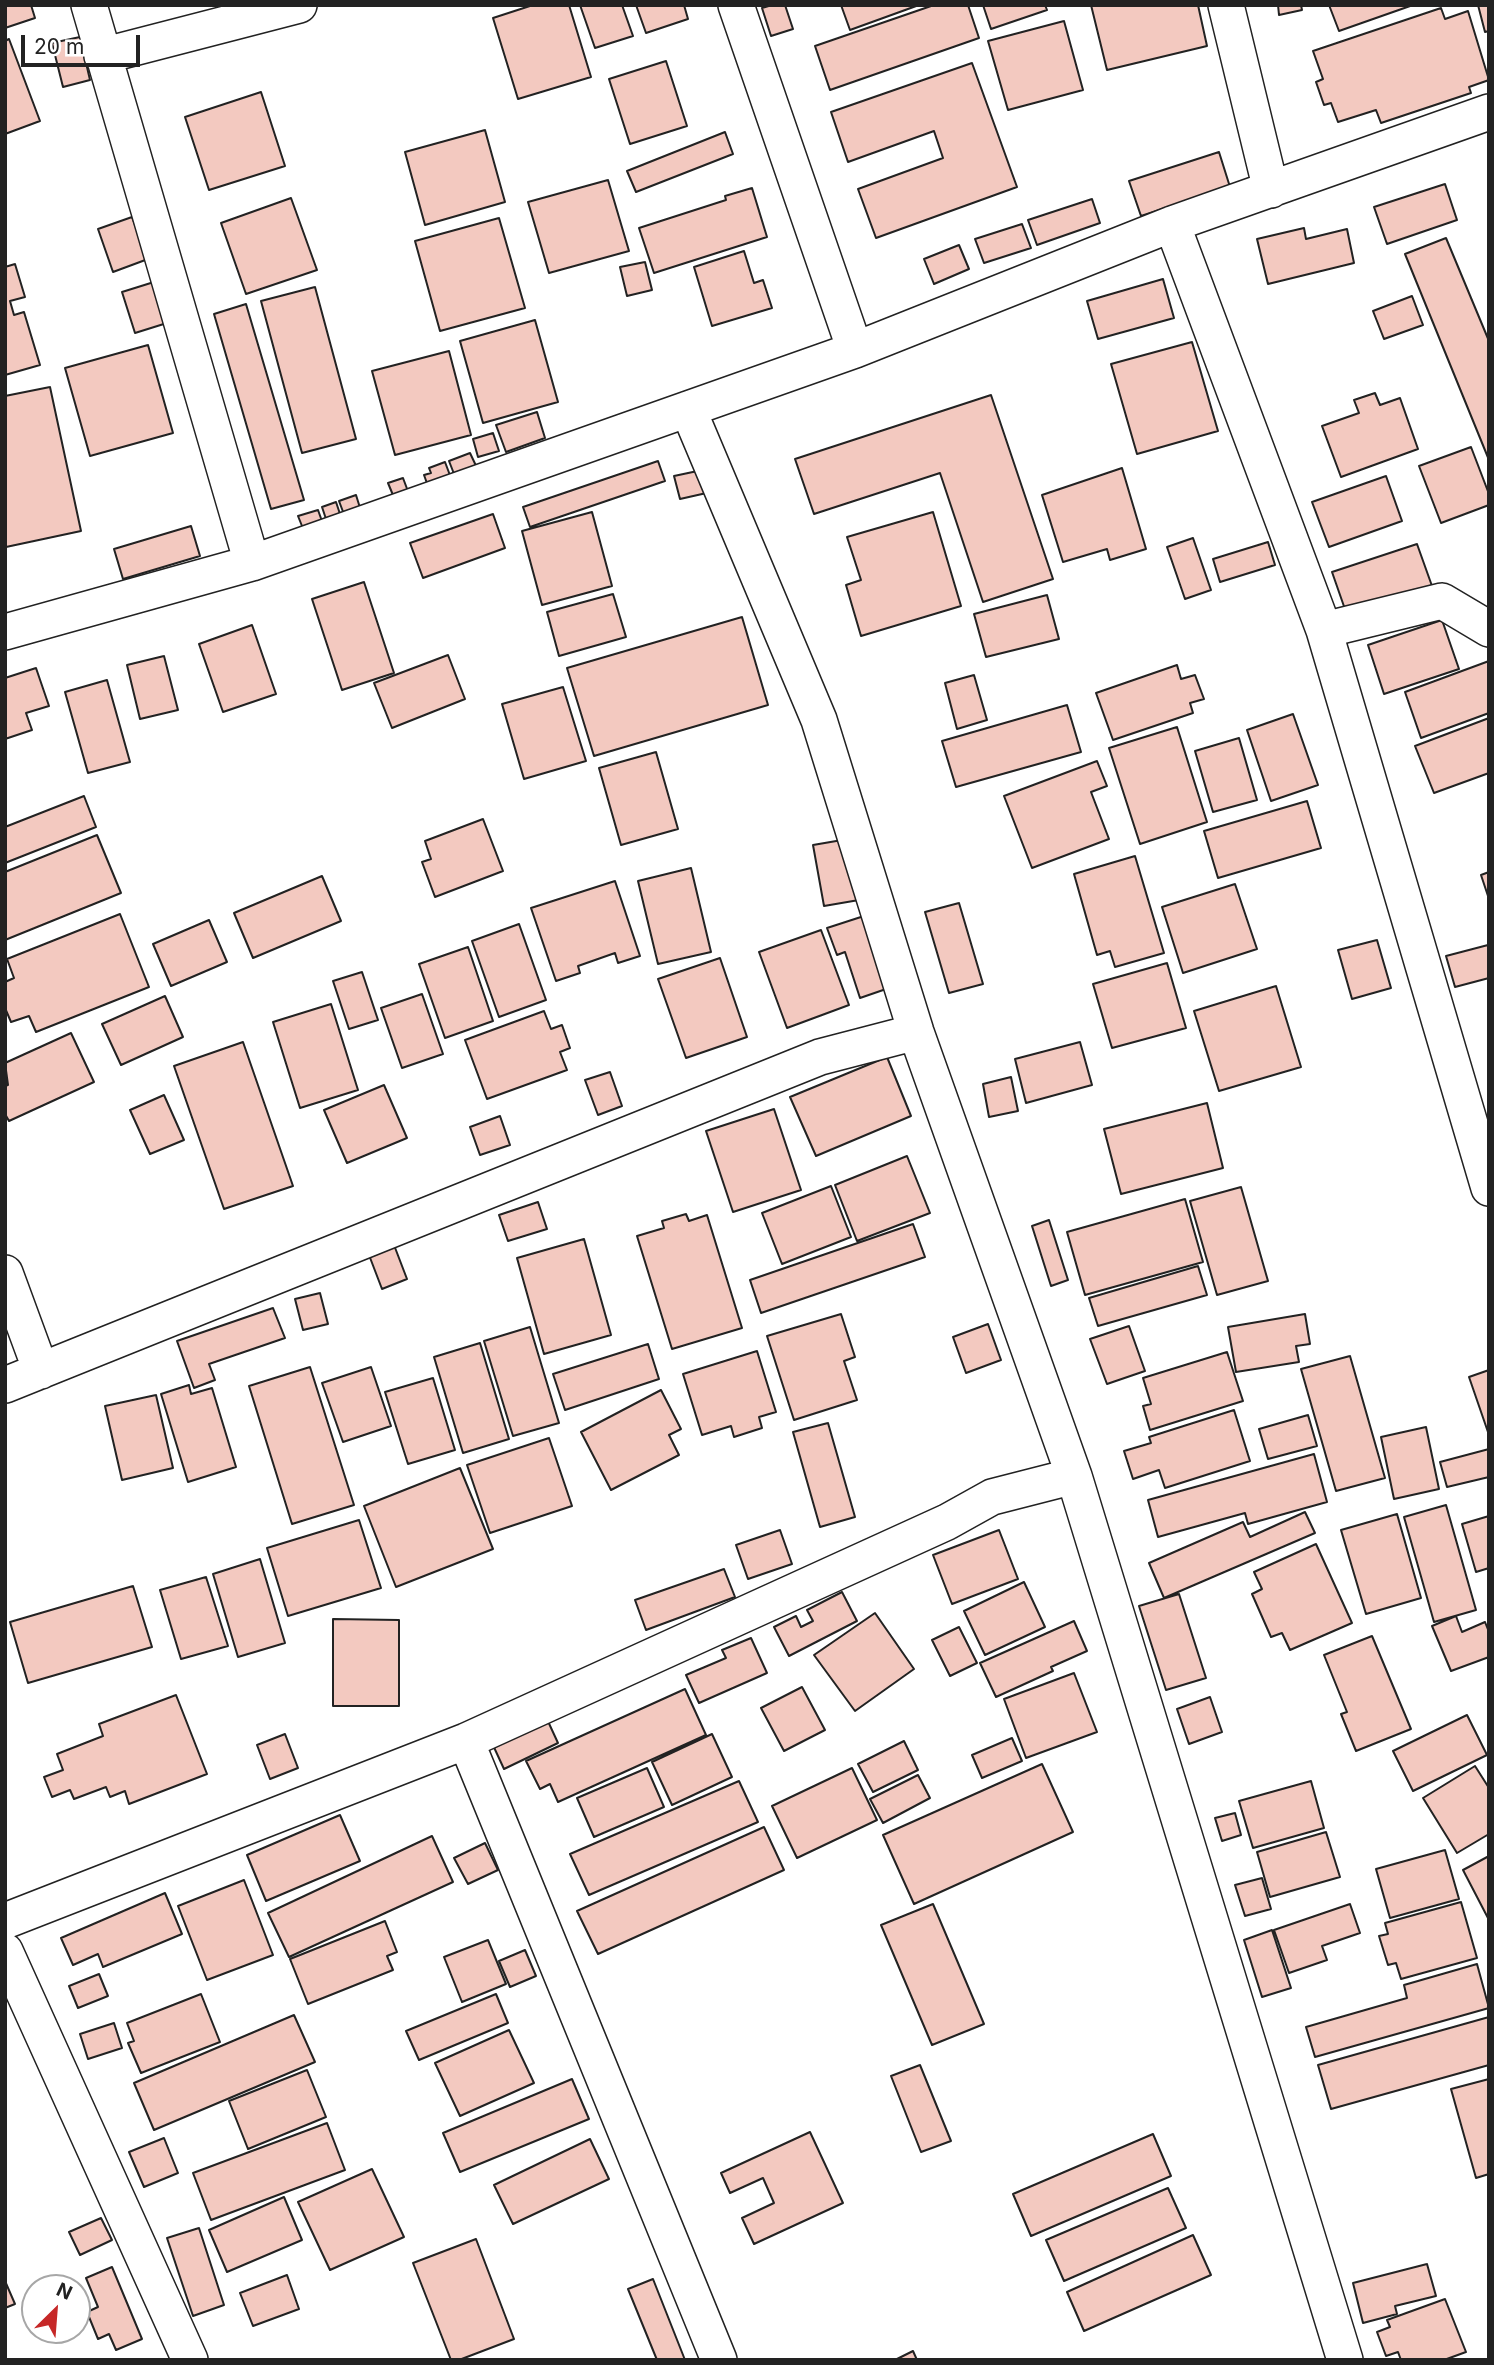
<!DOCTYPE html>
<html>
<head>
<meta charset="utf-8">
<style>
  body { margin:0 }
  #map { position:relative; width:1494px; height:2365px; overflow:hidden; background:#fff; font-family:Inter,sans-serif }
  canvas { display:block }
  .frame { position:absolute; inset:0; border:7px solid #222; pointer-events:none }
  .north { position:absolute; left:21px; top:2274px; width:70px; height:70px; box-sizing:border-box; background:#fff; border:2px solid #a7a7a7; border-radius:50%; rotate:25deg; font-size:19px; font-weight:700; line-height:28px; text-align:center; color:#222 }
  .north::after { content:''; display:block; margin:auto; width:24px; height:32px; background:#c62828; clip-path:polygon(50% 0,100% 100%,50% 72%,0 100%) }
  .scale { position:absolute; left:21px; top:35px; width:119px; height:32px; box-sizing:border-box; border:4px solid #222; border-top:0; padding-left:9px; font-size:21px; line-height:24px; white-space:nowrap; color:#222; -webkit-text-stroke:5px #fff; paint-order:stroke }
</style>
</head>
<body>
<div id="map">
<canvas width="1494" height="2365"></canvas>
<div class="frame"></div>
<div class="north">N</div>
<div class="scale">20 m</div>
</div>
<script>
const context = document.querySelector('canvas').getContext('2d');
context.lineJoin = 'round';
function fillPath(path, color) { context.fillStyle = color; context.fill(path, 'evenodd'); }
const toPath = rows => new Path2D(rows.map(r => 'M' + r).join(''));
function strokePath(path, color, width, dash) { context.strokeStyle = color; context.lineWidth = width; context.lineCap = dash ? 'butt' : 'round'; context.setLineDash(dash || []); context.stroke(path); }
const building = toPath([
  [5,5,31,5,35,18,5,28,5,5],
  [533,5,569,5,591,77,518,99,493,18,533,5],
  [580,5,622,5,633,36,595,48,580,5],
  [636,5,684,5,688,19,646,33,636,5],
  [772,5,785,5,793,29,771,36,762,8,772,5],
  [841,5,919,5,850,30,841,5],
  [934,5,968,5,979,38,830,90,815,46,934,5],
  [983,5,1045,5,1047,10,991,29,983,5],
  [1091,5,1198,5,1207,46,1107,70,1091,5],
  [1278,5,1301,5,1302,10,1279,15,1278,5],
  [1329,5,1413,5,1339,31,1329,5],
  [1478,5,1489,5,1489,31,1485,32,1478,5],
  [1441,8,1445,19,1468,11,1489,80,1469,87,1471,93,1381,123,1376,110,1338,122,1331,103,1324,105,1316,82,1323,79,1313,51,1441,8],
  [1064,21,1083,90,1008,110,988,41,1064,21],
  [80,37,90,80,63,87,52,43,80,37],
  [9,39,40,121,5,134,5,41,9,39],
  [666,61,687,126,630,144,609,79,666,61],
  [972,63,1017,187,876,238,858,189,943,158,934,131,848,162,831,112,972,63],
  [261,92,285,166,209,190,185,117,261,92],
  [485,130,505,202,425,225,405,152,485,130],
  [725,132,733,154,636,192,627,171,725,132],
  [1219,152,1230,187,1141,216,1129,181,1219,152],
  [608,180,629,251,549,273,528,202,608,180],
  [1445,184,1457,220,1387,244,1374,207,1445,184],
  [752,188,767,237,654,273,639,228,726,200,725,196,752,188],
  [291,198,317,270,246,294,221,223,291,198],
  [1092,199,1100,223,1037,245,1028,220,1092,199],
  [132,217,148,259,113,272,98,229,132,217],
  [499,218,525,308,440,331,415,241,499,218],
  [1022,224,1031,248,984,263,975,239,1022,224],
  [1304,228,1306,239,1347,229,1354,263,1268,284,1257,239,1304,228],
  [1446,238,1489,341,1489,460,1405,254,1446,238],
  [959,245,969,269,934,284,924,259,959,245],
  [744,251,754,283,763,280,772,308,712,326,694,267,744,251],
  [645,262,652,290,627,296,620,267,645,262],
  [15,264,25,297,10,301,14,315,24,312,40,365,5,375,5,267,15,264],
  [1163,279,1174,318,1098,339,1087,301,1163,279],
  [154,282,167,323,135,333,122,292,154,282],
  [315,287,356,439,302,453,261,301,315,287],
  [1412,296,1423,325,1384,339,1373,311,1412,296],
  [246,304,304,500,271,509,214,314,246,304],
  [535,320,558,402,483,423,460,341,535,320],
  [1192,342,1218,431,1137,454,1111,364,1192,342],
  [148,345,173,433,90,456,65,368,148,345],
  [449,351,471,435,395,455,372,371,449,351],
  [50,387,81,531,6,547,5,396,50,387],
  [1375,393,1380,405,1400,398,1418,449,1341,477,1322,426,1359,413,1354,400,1375,393],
  [991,395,1053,579,983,602,940,473,814,514,795,459,991,395],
  [537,412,545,438,506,452,496,425,537,412],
  [493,433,499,451,478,457,473,439,493,433],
  [1471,447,1489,494,1489,505,1441,523,1419,466,1471,447],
  [470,453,478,470,456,479,449,461,470,453],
  [658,461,665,481,530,527,523,507,658,461],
  [445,462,451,478,428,486,424,475,431,473,429,468,445,462],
  [1122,468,1146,549,1110,560,1107,549,1063,562,1042,495,1122,468],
  [707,469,711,492,680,499,674,476,707,469],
  [1386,476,1402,521,1329,547,1312,502,1386,476],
  [403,478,409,494,395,500,388,483,403,478],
  [356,495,361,511,345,517,339,501,356,495],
  [336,502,341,517,327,522,322,507,336,502],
  [318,510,323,524,304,531,298,516,318,510],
  [592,512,612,586,542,605,522,531,592,512],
  [933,512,961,606,861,636,846,585,861,580,847,537,933,512],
  [493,514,505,548,423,578,410,543,493,514],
  [191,526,200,556,123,579,114,549,191,526],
  [1193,538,1211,590,1185,599,1167,547,1193,538],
  [1268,542,1275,565,1220,582,1213,559,1268,542],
  [1417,544,1432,586,1347,615,1332,572,1417,544],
  [364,582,394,673,342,690,312,599,364,582],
  [613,594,626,637,559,656,547,612,613,594],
  [1047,595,1059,639,986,657,974,614,1047,595],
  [742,617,768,705,594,756,567,668,742,617],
  [1442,620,1459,669,1384,694,1368,645,1442,620],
  [252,625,276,694,223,712,199,644,252,625],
  [448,655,465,699,392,728,374,683,448,655],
  [164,656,178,710,140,719,127,665,164,656],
  [1489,661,1489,713,1421,738,1405,692,1489,661],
  [1177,665,1181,679,1195,675,1204,699,1190,703,1193,713,1113,740,1096,693,1177,665],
  [36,668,49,706,26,713,32,730,5,739,5,678,36,668],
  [974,675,987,720,957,729,945,683,974,675],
  [107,680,130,762,88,773,65,692,107,680],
  [563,687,586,761,524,779,502,704,563,687],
  [1067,705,1081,752,956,787,942,741,1067,705],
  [1293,714,1318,785,1271,801,1247,730,1293,714],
  [1489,718,1489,773,1434,793,1415,746,1489,718],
  [1177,727,1207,822,1140,844,1109,748,1177,727],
  [1239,738,1257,800,1213,812,1195,751,1239,738],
  [656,752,678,829,621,845,599,768,656,752],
  [1097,761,1107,786,1091,792,1109,839,1032,868,1004,796,1097,761],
  [84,796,96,827,5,863,5,827,84,796],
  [1307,801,1321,848,1218,878,1204,831,1307,801],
  [483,819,503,871,435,897,422,862,431,859,425,841,483,819],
  [97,835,121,893,5,940,5,872,97,835],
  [848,839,859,900,824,906,813,845,848,839],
  [1135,856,1164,953,1115,967,1110,951,1097,955,1074,874,1135,856],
  [691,868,711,952,658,964,638,881,691,868],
  [1489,872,1489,899,1481,875,1489,872],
  [322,876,341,921,253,958,234,913,322,876],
  [615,881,640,956,618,963,615,953,578,966,580,973,556,981,531,908,615,881],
  [1235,884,1257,949,1183,973,1162,907,1235,884],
  [959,903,983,984,949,993,925,912,959,903],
  [120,914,149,987,36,1032,29,1016,11,1022,5,1008,5,982,14,978,7,959,120,914],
  [864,916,889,988,860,998,845,952,837,955,827,928,864,916],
  [209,920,227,962,171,986,153,944,209,920],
  [519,924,546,1000,499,1017,472,941,519,924],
  [821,930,849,1005,787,1028,759,952,821,930],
  [1377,940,1391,988,1352,999,1338,950,1377,940],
  [1488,945,1489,978,1455,987,1446,956,1488,945],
  [468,947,493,1021,445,1038,419,964,468,947],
  [720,958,747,1037,686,1058,658,979,720,958],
  [1167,963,1186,1028,1112,1048,1093,984,1167,963],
  [362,972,378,1020,349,1029,333,981,362,972],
  [1276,986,1301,1067,1219,1091,1194,1011,1276,986],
  [422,994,443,1054,402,1068,381,1008,422,994],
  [165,996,183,1037,121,1065,102,1024,165,996],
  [331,1004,358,1090,300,1108,273,1022,331,1004],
  [544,1011,551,1029,562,1025,570,1048,560,1052,567,1070,487,1099,465,1040,544,1011],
  [71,1033,94,1082,9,1121,5,1114,5,1086,8,1085,5,1063,71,1033],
  [243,1042,293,1186,224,1209,174,1066,243,1042],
  [1080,1042,1092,1085,1026,1103,1015,1059,1080,1042],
  [887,1057,911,1116,816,1156,790,1097,887,1057],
  [610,1072,622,1106,598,1115,585,1080,610,1072],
  [1011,1077,1018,1111,989,1117,983,1084,1011,1077],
  [384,1085,407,1138,347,1163,324,1110,384,1085],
  [164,1095,184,1140,150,1154,130,1110,164,1095],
  [1207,1103,1223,1168,1121,1194,1104,1129,1207,1103],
  [774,1109,801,1190,733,1212,706,1131,774,1109],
  [500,1116,510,1145,480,1155,470,1127,500,1116],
  [907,1156,930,1213,857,1241,835,1185,907,1156],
  [831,1186,851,1237,782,1264,762,1213,831,1186],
  [1241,1187,1268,1281,1217,1295,1190,1201,1241,1187],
  [1185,1199,1203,1262,1085,1295,1067,1232,1185,1199],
  [538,1202,547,1229,508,1241,499,1215,538,1202],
  [686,1214,689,1221,707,1215,742,1328,672,1349,637,1236,664,1228,662,1221,686,1214],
  [1049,1220,1068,1280,1051,1286,1032,1226,1049,1220],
  [913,1224,925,1257,761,1313,750,1280,913,1224],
  [584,1239,611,1335,544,1354,517,1258,584,1239],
  [394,1245,407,1279,382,1289,369,1255,394,1245],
  [1198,1266,1207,1295,1098,1326,1089,1298,1198,1266],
  [320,1293,328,1324,303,1330,295,1299,320,1293],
  [273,1308,285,1338,209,1364,215,1380,194,1388,177,1341,273,1308],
  [841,1314,855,1357,844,1361,857,1400,794,1420,767,1336,841,1314],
  [1305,1314,1310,1344,1296,1346,1299,1362,1236,1372,1228,1327,1305,1314],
  [988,1324,1001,1360,966,1373,953,1337,988,1324],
  [1129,1326,1145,1371,1107,1384,1090,1339,1129,1326],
  [530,1327,559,1423,513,1436,484,1341,530,1327],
  [480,1343,509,1439,463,1453,434,1357,480,1343],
  [648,1344,659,1379,565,1410,553,1374,648,1344],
  [757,1351,776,1412,759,1417,762,1428,734,1437,731,1426,702,1435,683,1374,757,1351],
  [1227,1352,1243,1401,1150,1430,1143,1406,1151,1404,1143,1378,1227,1352],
  [1350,1356,1385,1478,1336,1491,1301,1369,1350,1356],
  [310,1367,354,1505,292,1524,249,1386,310,1367],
  [371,1367,391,1426,343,1442,322,1383,371,1367],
  [1489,1370,1489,1435,1469,1377,1489,1370],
  [433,1378,455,1450,408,1464,385,1392,433,1378],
  [189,1385,191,1394,212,1388,236,1467,188,1482,161,1394,189,1385],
  [661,1390,681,1429,669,1435,679,1455,611,1490,581,1432,661,1390],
  [156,1395,173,1468,122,1480,105,1406,156,1395],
  [1234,1410,1250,1461,1165,1488,1159,1470,1133,1479,1124,1451,1151,1443,1149,1437,1234,1410],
  [1308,1415,1317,1446,1268,1459,1259,1429,1308,1415],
  [828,1423,855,1517,820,1527,793,1432,828,1423],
  [1426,1427,1439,1489,1394,1499,1381,1437,1426,1427],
  [549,1438,572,1506,490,1533,467,1465,549,1438],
  [1489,1449,1489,1477,1447,1487,1440,1462,1489,1449],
  [1314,1454,1327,1502,1248,1524,1245,1513,1158,1537,1148,1500,1314,1454],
  [460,1468,493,1549,396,1587,364,1506,460,1468],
  [1446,1505,1476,1610,1434,1622,1404,1517,1446,1505],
  [1305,1512,1315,1533,1164,1598,1149,1563,1243,1522,1250,1537,1305,1512],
  [1397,1514,1421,1598,1366,1614,1341,1530,1397,1514],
  [1489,1516,1489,1568,1476,1572,1462,1524,1489,1516],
  [359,1520,381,1588,288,1616,267,1548,359,1520],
  [780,1530,792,1564,748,1579,736,1545,780,1530],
  [999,1530,1018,1579,952,1604,933,1555,999,1530],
  [1316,1544,1352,1623,1290,1650,1282,1633,1271,1637,1252,1594,1262,1589,1254,1572,1316,1544],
  [260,1559,285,1643,238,1657,213,1574,260,1559],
  [724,1569,735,1597,646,1630,635,1600,724,1569],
  [206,1577,228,1646,181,1659,160,1590,206,1577],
  [1024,1582,1045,1627,985,1655,964,1611,1024,1582],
  [133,1586,152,1647,28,1683,10,1622,133,1586],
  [842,1592,857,1621,789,1656,774,1627,796,1616,801,1627,813,1621,807,1610,842,1592],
  [1179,1594,1206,1678,1166,1690,1139,1606,1179,1594],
  [875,1613,914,1669,855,1711,814,1655,875,1613],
  [1456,1616,1462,1632,1485,1622,1489,1632,1489,1657,1451,1671,1432,1626,1456,1616],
  [333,1619,399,1620,399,1706,333,1706,333,1619],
  [1074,1621,1087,1651,1051,1667,1053,1671,996,1697,980,1663,1074,1621],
  [959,1627,977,1663,950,1676,932,1640,959,1627],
  [1372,1636,1411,1729,1356,1751,1341,1714,1347,1712,1324,1655,1372,1636],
  [751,1638,767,1673,699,1703,686,1675,726,1658,722,1650,751,1638],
  [1074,1673,1097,1732,1026,1758,1004,1699,1074,1673],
  [802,1687,825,1730,784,1751,761,1708,802,1687],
  [685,1689,706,1735,558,1802,550,1784,540,1789,526,1761,685,1689],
  [176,1695,207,1774,129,1804,125,1791,110,1797,106,1787,74,1799,70,1790,52,1797,44,1777,63,1770,57,1754,103,1736,99,1724,176,1695],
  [1210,1697,1222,1732,1189,1744,1177,1709,1210,1697],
  [1467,1715,1487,1755,1413,1791,1393,1751,1467,1715],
  [546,1717,558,1743,504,1769,492,1743,546,1717],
  [285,1734,298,1768,270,1779,257,1745,285,1734],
  [712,1734,732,1777,672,1805,652,1762,712,1734],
  [1012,1738,1022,1761,982,1778,972,1755,1012,1738],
  [904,1741,918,1770,873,1792,858,1764,904,1741],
  [1042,1764,1073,1832,914,1904,883,1835,1042,1764],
  [1475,1766,1489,1788,1489,1834,1457,1853,1423,1798,1475,1766],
  [647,1768,664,1807,594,1837,577,1798,647,1768],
  [852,1768,877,1820,797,1858,772,1806,852,1768],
  [918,1775,930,1798,883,1823,870,1799,918,1775],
  [739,1781,758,1822,589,1895,570,1854,739,1781],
  [1311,1781,1324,1828,1253,1848,1239,1801,1311,1781],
  [1235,1813,1241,1835,1222,1841,1215,1818,1235,1813],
  [340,1815,360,1861,266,1901,247,1855,340,1815],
  [764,1827,784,1870,598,1954,577,1911,764,1827],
  [1326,1832,1340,1877,1270,1897,1257,1852,1326,1832],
  [432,1836,453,1882,289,1957,268,1913,432,1836],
  [485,1843,498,1870,468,1884,454,1858,485,1843],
  [1445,1850,1459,1899,1390,1918,1376,1869,1445,1850],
  [1489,1856,1489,1920,1463,1870,1489,1856],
  [1262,1878,1271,1909,1245,1916,1235,1885,1262,1878],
  [244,1880,273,1955,207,1980,178,1906,244,1880],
  [165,1893,182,1934,103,1967,98,1954,73,1965,61,1938,165,1893],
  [1461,1902,1477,1958,1401,1979,1396,1963,1388,1965,1379,1936,1388,1934,1385,1923,1461,1902],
  [933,1904,984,2024,932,2045,881,1925,933,1904],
  [1350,1904,1360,1933,1322,1946,1327,1960,1289,1973,1274,1930,1350,1904],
  [385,1921,397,1952,387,1956,393,1970,308,2004,290,1959,385,1921],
  [1272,1930,1291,1988,1262,1997,1244,1940,1272,1930],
  [488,1940,506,1984,462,2002,444,1957,488,1940],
  [525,1950,536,1976,510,1987,499,1961,525,1950],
  [1477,1964,1489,2008,1315,2057,1306,2027,1407,1998,1404,1985,1477,1964],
  [99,1974,108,1996,78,2008,69,1986,99,1974],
  [201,1994,220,2042,141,2073,128,2043,134,2041,127,2023,201,1994],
  [496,1994,508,2023,419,2060,406,2031,496,1994],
  [294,2015,315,2062,154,2130,134,2083,294,2015],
  [1489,2017,1489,2065,1331,2109,1318,2065,1489,2017],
  [114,2023,122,2048,88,2059,80,2034,114,2023],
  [509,2030,534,2083,460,2116,435,2063,509,2030],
  [920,2065,951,2141,921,2152,891,2076,920,2065],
  [307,2070,326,2117,248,2149,229,2101,307,2070],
  [572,2079,589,2119,460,2172,443,2133,572,2079],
  [1489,2079,1489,2174,1476,2178,1451,2089,1489,2079],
  [327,2123,345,2170,211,2220,193,2173,327,2123],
  [810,2132,843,2203,754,2244,742,2218,774,2203,763,2178,730,2193,721,2173,810,2132],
  [1153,2134,1171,2176,1031,2236,1013,2194,1153,2134],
  [164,2138,178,2173,144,2187,129,2152,164,2138],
  [590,2139,609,2179,513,2224,494,2185,590,2139],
  [372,2169,404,2237,330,2270,298,2202,372,2169],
  [1168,2188,1186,2228,1064,2281,1046,2240,1168,2188],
  [284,2197,302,2240,227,2272,209,2230,284,2197],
  [101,2218,112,2240,80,2255,69,2232,101,2218],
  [199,2228,224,2305,193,2316,167,2238,199,2228],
  [1193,2235,1211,2275,1084,2331,1067,2292,1193,2235],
  [476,2239,514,2339,459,2360,451,2360,413,2263,476,2239],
  [1427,2264,1436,2296,1395,2306,1397,2314,1363,2323,1353,2283,1427,2264],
  [112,2267,142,2339,116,2350,109,2334,98,2339,87,2312,98,2307,86,2278,112,2267],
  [287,2275,299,2309,253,2326,240,2293,287,2275],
  [653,2279,685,2360,657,2360,628,2289,653,2279],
  [5,2281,15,2304,5,2308,5,2281],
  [1445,2299,1466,2352,1444,2360,1401,2360,1398,2352,1386,2356,1377,2332,1390,2327,1387,2320,1445,2299],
  [913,2351,917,2360,895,2360,913,2351]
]);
fillPath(building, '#f3c9c0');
strokePath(building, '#222', 2);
const street = toPath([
  [89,5,252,563],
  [736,5,855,350],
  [1226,5,1271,190],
  [102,56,299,5],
  [1172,224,1324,630,1489,1188],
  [688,409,819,720,916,1032,1074,1476,1345,2360],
  [1324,630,1442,601,1489,629],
  [5,632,252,563,688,409,855,350,1172,224,1489,112],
  [5,1273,41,1371],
  [5,1385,820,1057,916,1032],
  [466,1741,719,2360],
  [5,1921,466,1741,947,1522,992,1497,1074,1476],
  [5,1951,190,2360]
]);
strokePath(street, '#222', 38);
strokePath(street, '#fff', 35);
</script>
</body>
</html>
